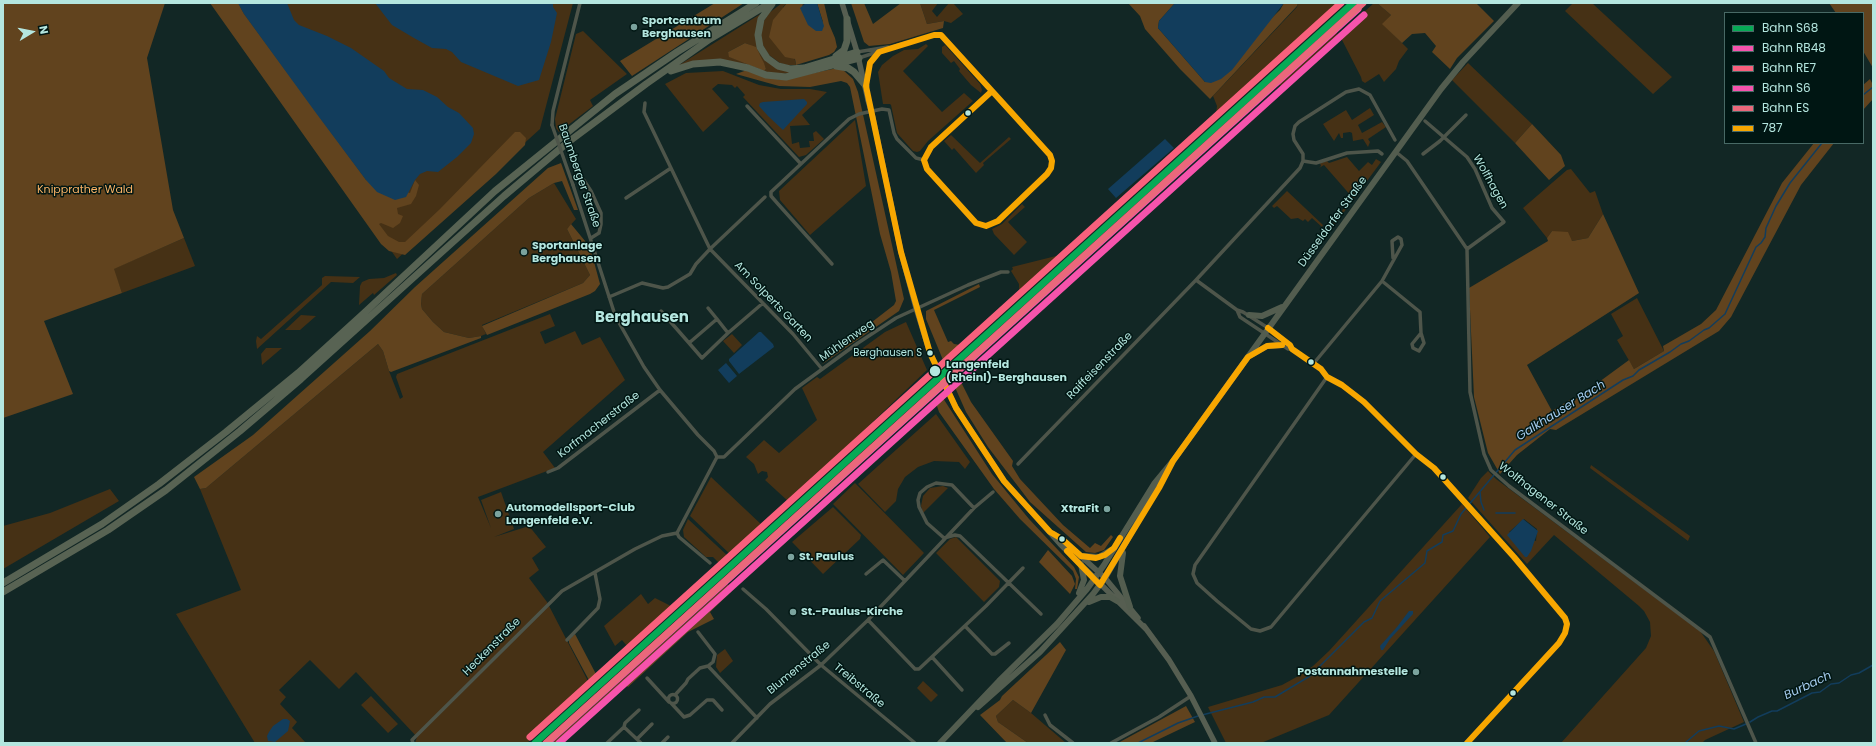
<!DOCTYPE html>
<html>
<head>
<meta charset="utf-8">
<style>
  body { margin:0 }
  #map { position:relative; width:1876px; height:746px; overflow:hidden; background:#122725; font-family:Poppins,sans-serif }
  canvas { display:block }
  .frame { position:absolute; inset:0; border:4px solid #b4e6df; pointer-events:none }
  .legend { position:absolute; left:1724px; top:12px; width:140px; height:132px; box-sizing:border-box; background:#001613; border:1px solid #486965; margin:0; padding:5px 7px; list-style:none; font-size:12px; color:#b4e6df }
  .legend li { display:flex; align-items:center; gap:8px; height:20px }
  .legend b { width:20px; border:1px solid #486965 }
  .north { position:absolute; left:12px; top:12px; width:40px; height:40px; -webkit-text-stroke:3px #001613; paint-order:stroke; rotate:80deg; font-size:11px; font-weight:700; line-height:16px; text-align:center; color:#b4e6df }
  .north::after { content:''; display:block; margin:auto; width:14px; height:18px; background:#b4e6df; clip-path:polygon(50% 0,100% 100%,50% 72%,0 100%) }
</style>
</head>
<body>
<div id="map">
<canvas width="1876" height="746"></canvas>
<div class="frame"></div>
<ul class="legend">
<li><b style="height:5px;background:#06aa56"></b>Bahn S68</li>
<li><b style="height:5px;background:#f653ac"></b>Bahn RB48</li>
<li><b style="height:5px;background:#f8607d"></b>Bahn RE7</li>
<li><b style="height:5px;background:#f653ac"></b>Bahn S6</li>
<li><b style="height:5px;background:#ea687b"></b>Bahn ES</li>
<li><b style="height:5px;background:#f7a600"></b>787</li>
</ul>
<div class="north">N</div>
</div>
<script>
const context = document.querySelector('canvas').getContext('2d');
context.lineJoin = 'round';
function fillPath(path, color) { context.fillStyle = color; context.fill(path, 'evenodd'); }
const toPath = rows => new Path2D(rows.map(r => 'M' + r).join(''));
function strokePath(path, color, width, dash) { context.strokeStyle = color; context.lineWidth = width; context.lineCap = dash ? 'butt' : 'round'; context.setLineDash(dash || []); context.stroke(path); }
function drawText(font, color, halo, rows, align = 'center') {
  context.font = font + ' Poppins,sans-serif'; context.lineWidth = 3; context.setLineDash([]); context.textBaseline = 'middle'; context.strokeStyle = halo; context.fillStyle = color; for (const [text, x, y, turn = 0] of rows) {
    context.save(); context.translate(x, y); context.rotate((+turn || 0) * Math.PI / 180); context.textAlign = isNaN(turn) ? turn : align; if (halo) context.strokeText(text, 0, 0); context.fillText(text, 0, 0); context.restore();
  }
}
fillPath(toPath([
  [215,3,573,3,540,129,397,259],
  [782,3,787,3,783,7,796,65,787,65,780,63,769,55,762,44,760,33,762,24,769,13],
  [920,3,938,3,932,11,937,17,949,3,953,3,963,14,951,23,944,21,927,24],
  [1298,3,1344,3,1217,119,1216,114,1217,106,1213,96,1297,7],
  [1374,3,1377,3,1391,15,1383,24,1408,49,1399,61,1396,69,1384,82,1379,74,1365,83,1362,81,1361,77,1341,38,1343,31],
  [1573,3,1592,3,1672,77,1653,94,1565,11],
  [762,13,756,31,769,62,806,70,777,75,733,62,676,67],
  [745,43,750,45,760,55,766,69,764,71,730,57,728,52],
  [1338,30,1335,41,1292,80,1281,86,1279,84],
  [583,31,627,74,590,100,593,106,559,132,556,128,555,119,576,34],
  [926,44,928,46,903,71,942,112,964,93,973,101,928,141,920,151,917,152,913,151,897,133,891,105,890,104,883,104,878,72,882,65,893,56,904,50,918,49],
  [945,45,980,84,982,90,981,93,971,85,959,71,960,69,954,61,951,63,942,53,942,47],
  [1468,63,1532,124,1515,143,1452,80],
  [723,71,759,85,781,89,810,89,827,92,802,115,810,125,790,126,792,144,799,142,800,148,810,147,809,141,814,141,813,133,816,131,824,139,806,155,799,157,743,97,745,95,737,86,735,88,732,85,718,84,712,89,729,108,703,132,665,84,686,73],
  [1370,108,1374,115,1358,125,1362,133,1382,122,1386,127,1368,139,1370,142,1368,147,1363,139,1353,141,1352,133,1350,132,1343,133,1343,138,1341,138,1339,133,1334,141,1323,124,1346,110,1352,120],
  [855,120,866,186,810,235,780,200,779,191],
  [951,135,980,163,1009,137,1011,139,983,163,984,165,976,173,954,148,952,150,944,141],
  [1347,157,1359,171,1368,162,1372,165,1376,159,1381,162,1330,231,1328,230,1352,197,1324,165,1319,168,1321,166,1320,163,1327,161,1329,163],
  [1571,169,1590,193,1595,191,1603,214,1588,238,1572,241,1552,231,1547,238,1523,208,1567,170],
  [554,183,576,219,567,229,590,275,583,283,482,325,486,334,481,336,469,338,444,332,433,322,422,309,421,304,422,294,529,198],
  [1287,191,1323,225,1322,227,1312,218,1308,222,1305,219,1303,221,1298,218,1291,219,1277,206,1274,208,1272,206],
  [1022,204,1025,207,1008,222,1027,242,1014,255,994,234,992,229,1002,224],
  [184,238,195,266,122,293,113,269],
  [1060,255,1019,292,1019,284,1011,271,1013,269,1012,267],
  [396,273,397,275,374,295,373,293,359,305,360,286,362,282,369,279,384,278],
  [325,276,360,277,353,283,331,282,257,349,256,341,257,336,261,339,322,285,322,278],
  [1637,298,1664,351,1634,369,1617,340,1623,336,1611,314],
  [550,314,555,326,540,332,545,344,575,331,582,345,600,337,625,380,543,452,555,468,478,497,491,528,481,500,501,492,514,529,494,537,529,526,546,547,532,558,539,570,529,578,547,602,590,685,527,743,415,743,417,737,356,672,339,689,310,660,279,690,286,697,280,704,297,722,292,728,306,743,255,743,176,614,241,590,200,489,206,488,378,344,383,351,389,371,400,399,403,397,396,377,397,374],
  [301,315,316,316,300,330,285,330],
  [906,322,927,370,789,502,765,480,768,477,767,472,762,471,758,474,754,464,746,457,764,440,779,453,817,420,802,388,817,377,820,379,885,332],
  [732,334,742,345,734,353,723,341],
  [266,348,282,348,262,365,261,354],
  [936,414,970,462,965,469,959,462,934,461,918,467,905,477,898,489,896,501,885,512,858,484],
  [1591,465,1690,536,1688,541,1590,468],
  [1488,471,1496,479,1700,631,1714,651,1744,722,1705,740,1702,743,1561,743,1646,648,1651,636,1650,622,1644,611,1639,606,1554,535,1527,564,1468,498,1481,478],
  [1524,519,1537,529,1536,541,1509,532],
  [711,477,764,527,733,557,690,516],
  [855,483,924,553,903,575,833,504],
  [943,486,948,488,923,513,921,506,923,496,930,488],
  [110,489,119,501,3,569,3,526,50,513],
  [1462,504,1490,537,1329,715,1261,743,1226,743,1208,707,1282,685,1302,674,1313,666,1329,651],
  [833,507,861,535,860,539,823,574,792,542],
  [688,519,729,557,721,565,713,557,706,557,684,537,683,530],
  [956,537,1000,581,999,587,984,602,936,553,950,539],
  [641,594,648,604,655,598,671,606,627,646,622,640,615,646,604,626],
  [725,649,733,661,720,673,716,667,717,655],
  [923,681,938,695,931,702,917,688],
  [371,696,398,724,388,733,361,705],
  [1013,700,1031,713,1066,743,1028,743,998,722,996,716]
]), '#463115');
fillPath(toPath([
  [3,3,165,3,147,58,173,210,184,238,114,269,122,293,44,321,73,394,3,418],
  [210,3,238,3,244,14,366,180,410,193,415,180,419,185,416,196,411,204,397,208,398,214,403,216,400,223,393,228,381,223,379,224,388,236,399,242,405,242,440,209,515,132,520,132,526,138,525,145,496,174,405,255,389,251,381,244],
  [715,3,744,3,632,76,620,61],
  [787,3,806,3,802,5,823,22,817,3,824,3,829,24,835,38,837,47,834,52,829,55,796,65,795,59,785,57,769,37,773,20],
  [851,3,864,3,873,24,901,3,920,3,927,24,944,21,943,28,890,44,869,46,864,42],
  [1128,3,1175,3,1159,21,1158,28,1205,82,1280,10,1284,3,1298,3,1297,6,1210,99,1180,69,1145,29,1140,16],
  [1377,3,1476,3,1494,21,1457,58,1450,69,1432,52,1436,46,1425,33,1412,34,1402,43,1382,24,1391,15],
  [1829,3,1873,3,1873,68,1863,51,1863,13,1836,13],
  [745,43,756,47,764,63,766,69,764,71,729,57,728,52],
  [837,68,842,69,853,79,858,92,904,299,899,311,821,365,850,340,850,339,894,305,896,301,891,272,880,234,850,87,847,83,841,81,810,87,779,86,736,74,747,70,781,80],
  [1870,79,1873,85,1873,99,1863,110,1863,85],
  [1532,124,1561,155,1565,166,1549,180,1515,143],
  [1814,143,1834,143,1801,185,1731,317,1719,331,1556,430,1550,429,1517,455,1500,474,1488,453,1474,397,1469,288,1548,241,1547,238,1552,231,1568,232,1572,241,1588,238,1603,214,1639,293,1527,365,1552,411,1571,399,1573,401,1629,360,1634,369,1664,351,1663,346,1701,324,1716,310,1782,183],
  [561,163,578,210,574,210,562,181,554,183,529,198,422,294,421,304,422,309,433,322,444,332,469,338,481,336,481,338,391,372,389,371,383,351,378,344,206,488,200,489,194,477,253,435,370,331,415,287,548,168],
  [571,224,590,247,600,284,595,291,590,294,487,335,482,326,583,283,590,275,567,229],
  [979,284,980,287,934,310,948,342,951,341,954,344,960,345,943,360,926,319,926,311],
  [960,380,971,402,1013,461,1012,466,1020,479,1063,525,1090,548,1095,543,1101,546,1111,535,1113,537,1104,550,1095,553,1086,552,1030,502,988,447,966,412,954,385],
  [941,395,992,474,1029,519,1074,567,1079,577,1077,589,1075,589,1076,579,1073,571,1020,519,994,489,939,412,936,403],
  [1048,550,1072,576,1075,584,1070,594,1039,562],
  [728,584,731,592,710,612,714,619,688,632,628,687,623,682,612,693,614,696,575,730,561,739,565,743,552,743],
  [575,634,597,676,598,679,591,684,569,643,569,640],
  [1060,642,1066,650,1031,713,1013,700,996,716,998,722,1028,743,1007,743,980,715,1000,700,1002,696],
  [1186,706,1195,722,1151,743,1118,743]
]), '#61431e');
fillPath(toPath([
  [238,3,287,3,294,20,299,25,327,36,351,48,384,71,389,78,407,89,423,90,437,97,448,107,459,113,473,128,474,134,471,143,457,157,438,172,427,171,420,174,415,180,406,197,395,200,377,192,366,180,316,113,244,14],
  [375,3,553,3,553,7,557,13,551,42,539,80,518,86,461,62,452,52,446,49,432,48,414,38,392,25],
  [806,3,817,3,824,26,822,31,816,31,808,25,800,8],
  [1175,3,1284,3,1232,70,1221,79,1211,83,1205,82,1158,28,1159,21],
  [804,99,807,102,807,104,783,130,768,116,759,106,760,103,763,102],
  [1165,139,1174,148,1116,198,1108,189],
  [759,332,761,332,773,344,774,347,739,374,729,361,729,359],
  [726,363,737,376,729,383,718,370],
  [1523,519,1538,531,1531,551,1527,557,1525,557,1507,535],
  [1409,611,1413,611,1413,614,1390,639,1383,650,1381,650,1380,646,1397,627],
  [283,719,287,719,290,721,288,731,275,742,268,741,267,736,269,732,273,726]
]), '#123d5c');
strokePath(toPath([
  [1863,95,1873,87],
  [1480,492,1481,502,1484,510],
  [1496,513,1515,513],
  [1202,715,1253,702,1264,697,1275,697,1310,676,1364,622,1372,618,1380,601,1425,563,1427,551,1442,542,1443,535,1453,531,1461,514,1515,450,1623,380,1633,376,1639,370,1670,352,1681,344,1689,341,1704,330,1709,328,1725,314,1756,247,1761,243,1765,237,1766,228,1776,206,1790,183,1822,143],
  [1750,722,1758,717,1772,711,1777,711,1812,693,1820,692,1831,684,1839,683,1851,675,1859,673,1873,665],
  [1138,743,1178,723,1198,716],
  [1685,743,1699,731,1719,726,1734,729,1746,724]
]), '#123d5c', 1.5);
strokePath(toPath([
  [857,52,888,47],
  [859,58,895,46,934,35,941,35,992,91,1050,155,1052,161,1051,168,1047,174,998,221,986,226,976,223,927,169,924,160,931,147,992,91],
  [866,83,870,63,877,54],
  [645,103,644,112,710,249,793,334,822,369],
  [747,106,801,164],
  [1425,121,1467,157,1475,169,1492,208,1504,222,1467,249],
  [552,125,553,111,580,3],
  [1396,152,1407,161,1467,249,1470,392,1484,454,1491,470,1509,486,1710,637,1756,743],
  [1423,154,1440,141,1466,115],
  [1303,161,1316,163,1347,153,1378,151,1382,154],
  [581,176,591,191,601,213,601,224,599,233,591,238],
  [573,185,615,315,622,328,644,367,660,390,698,435,714,451,717,457],
  [626,198,671,168],
  [832,264,778,204,771,196,771,192,849,119,859,114,882,109,889,110,894,133,897,139,916,158,924,160],
  [1196,280,1300,168,1303,161,1303,154,1294,140,1293,134,1295,126,1299,122,1346,92,1359,89,1370,95,1395,140],
  [1382,281,1402,245,1401,239,1398,237,1392,241,1393,258],
  [609,297,642,283,663,288,668,287,690,274,696,264,710,249,765,197],
  [708,308,717,319],
  [1237,310,1240,317,1288,349,1292,349],
  [661,311,689,343],
  [728,333,702,358,689,343,717,319,728,333,763,303],
  [1314,363,1382,281,1420,312,1421,333,1412,344,1413,348,1419,351,1424,343,1421,333],
  [1327,377,1195,565,1193,574,1197,583,1217,601,1251,629,1260,631,1271,627,1416,454],
  [717,457,724,457,795,389,858,343,896,318,968,285,1001,272,1008,272],
  [1018,464,1196,280,1237,310,1243,312,1276,333,1290,345,1292,349,1321,369,1327,377,1342,385,1375,413,1416,454,1434,468,1514,557,1565,618,1567,624,1565,633,1559,643,1467,743],
  [548,472,558,468,660,390],
  [974,508,952,485,936,483,927,487,920,493,918,500,919,507,927,523,944,538,955,535,960,536,1041,614],
  [677,533,717,457],
  [677,533,679,537,710,563],
  [866,574,883,560,905,581],
  [743,589,766,609,821,665,915,743],
  [868,620,915,669,919,669,986,606,1023,568],
  [965,626,992,654,995,654,1009,643],
  [698,632,715,654,713,662,708,666],
  [567,640,598,608,600,599,595,573],
  [932,657,962,690],
  [647,678,669,702],
  '668.5 699a4.5 4.5 0 1 1 9 0a4.5 4.5 0 1 1-9 0Z',
  [675,695,686,683,688,679,700,668,708,666,757,718],
  [671,703,684,717,690,715,707,700,713,700,722,710],
  [1045,715,1050,725,1073,743],
  [624,727,625,723,639,710],
  [637,739,652,724],
  [413,743,412,740,562,591,635,549,662,536,677,533],
  [607,743,624,727,641,743],
  [662,743,668,737],
  [732,743,770,704,821,665,868,620,974,508,993,492],
  [1111,743,1159,717,1191,696]
]), '#4e554a', 3.5);
strokePath(toPath([
  [842,3,857,52,868,100],
  [873,118,901,252,916,308,930,353,956,408,1004,481,1060,544,1146,629],
  [1054,534,1062,539,1105,578,1138,618],
  [1144,626,1169,660,1191,696,1215,743]
]), '#565e51', 5.5);
strokePath(toPath([
  [1249,315,1262,316,1282,307],
  [1251,355,1267,346,1282,345],
  [1123,553,1120,576,1130,607],
  [1081,556,1099,557,1111,550],
  [1079,593,1084,580,1081,564],
  [1089,602,1101,597,1110,597,1117,601],
  [978,707,1040,652,1093,594,1105,578,1168,470],
  [940,743,999,681,1057,624,1087,589,1104,565,1154,484,1173,461,1441,89,1463,62,1518,3]
]), '#535d4f', 6);
strokePath(toPath([
  [772,4,761,19,758,35,760,47,767,58,778,66,790,69,804,68,857,52],
  [836,56,844,50,847,41,847,19],
  [836,66,848,68,854,72,866,86],
  [671,71,693,64,720,62,748,68,766,75,786,77,859,58],
  [3,583,102,524,159,484,226,432,298,373,364,313,495,191,615,94,677,52,756,3],
  [3,592,108,530,166,490,240,431,301,379,504,196,567,143,646,84,710,39,770,3]
]), '#586353', 7);
strokePath(toPath([
  [552,125,573,185]
]), '#4e554a', 3.5);
strokePath(toPath([
  [868,100,873,118]
]), '#565e51', 5.5);
strokePath(toPath([
  [992,91,1050,155,1052,161,1051,168,1047,174,998,221,986,226,976,223,927,169,924,160,931,147,992,91],
  [992,91,941,35,934,35,879,52,870,63,866,86,901,252,930,353,956,408,1004,481,1050,532,1062,539,1081,556],
  [1268,328,1290,345,1292,349,1321,369,1327,377,1342,385,1364,402,1416,454,1434,468,1514,557,1565,618,1567,624,1565,633,1559,643,1467,743],
  [1067,551,1100,585],
  [1081,556,1096,558,1105,555,1114,548,1120,538],
  [1100,585,1159,488,1173,461,1248,357,1267,346,1282,345]
]), '#f7a600', 6);
strokePath(toPath([
  [535,743,1353,3]
]), '#06aa56', 7);
strokePath(toPath([
  [547,743,1358,9]
]), '#f653ac', 7);
strokePath(toPath([
  [530,737,1341,3]
]), '#f8607d', 7);
strokePath(toPath([
  [559,743,1364,15]
]), '#f653ac', 7);
strokePath(toPath([
  [546,743,1363,3]
]), '#ea687b', 7);
for (const [x, y, r, color] of [
  [634,27,4,"#7ba39e"],
  [968,113,3.5,"#b4e6df"],
  [524,252,4,"#7ba39e"],
  [930,353,3.5,"#b4e6df"],
  [1311,362,3.5,"#b4e6df"],
  [935,371,6,"#b4e6df"],
  [1443,477,3.5,"#b4e6df"],
  [1107,509,4,"#7ba39e"],
  [498,514,4,"#7ba39e"],
  [1062,539,3.5,"#b4e6df"],
  [791,557,4,"#7ba39e"],
  [793,612,4,"#7ba39e"],
  [1416,672,4,"#7ba39e"],
  [1513,693,3.5,"#b4e6df"]
]) { const dot = new Path2D(); dot.arc(x, y, r, 0, 2 * Math.PI); context.fillStyle = color; context.fill(dot); strokePath(dot, '#001613', 1.5); }
drawText('10px', '#b4e6df', '#001613', [
  ["Berghausen S",922,353]
], 'right');
drawText('bold 11px', '#b4e6df', '#001613', [
  ["Sportcentrum",642,21],
  ["Berghausen",642,34],
  ["Sportanlage",532,246],
  ["Berghausen",532,259],
  ["Automodellsport-Club",506,508],
  ["Langenfeld e.V.",506,521],
  ["XtraFit",1099,509,"right"],
  ["St. Paulus",799,557],
  ["St.-Paulus-Kirche",801,612],
  ["Postannahmestelle",1408,672,"right"]
], 'left');
drawText('11px', '#b4e6df', '#001613', [
  ["Baumberger Straße",579,176,71],
  ["Wolfhagen",1490,182,61],
  ["Düsseldorfer Straße",1333,222,-54],
  ["Am Solperts Garten",773,302,46],
  ["Mühlenweg",847,341,-35],
  ["Raiffeisenstraße",1100,366,-46],
  ["Korfmacherstraße",599,425,-38],
  ["Wolfhagener Straße",1543,499,38],
  ["Heckenstraße",492,647,-45],
  ["Blumenstraße",799,668,-39],
  ["Treibstraße",859,686,40]
]);
drawText('11px', '#fcb467', '#001613', [
  ["Knipprather Wald",85,190]
]);
drawText('bold 11px', '#b4e6df', '#001613', [
  ["Langenfeld",946,365],
  ["(Rheinl)-Berghausen",946,378]
], 'left');
drawText('italic 12px', '#a6ccee', '#001613', [
  ["Galkhauser Bach",1561,411,-32],
  ["Burbach",1808,686,-25]
]);
drawText('bold 15px', '#b4e6df', '#001613', [
  ["Berghausen",642,318]
]);
</script>
</body>
</html>
